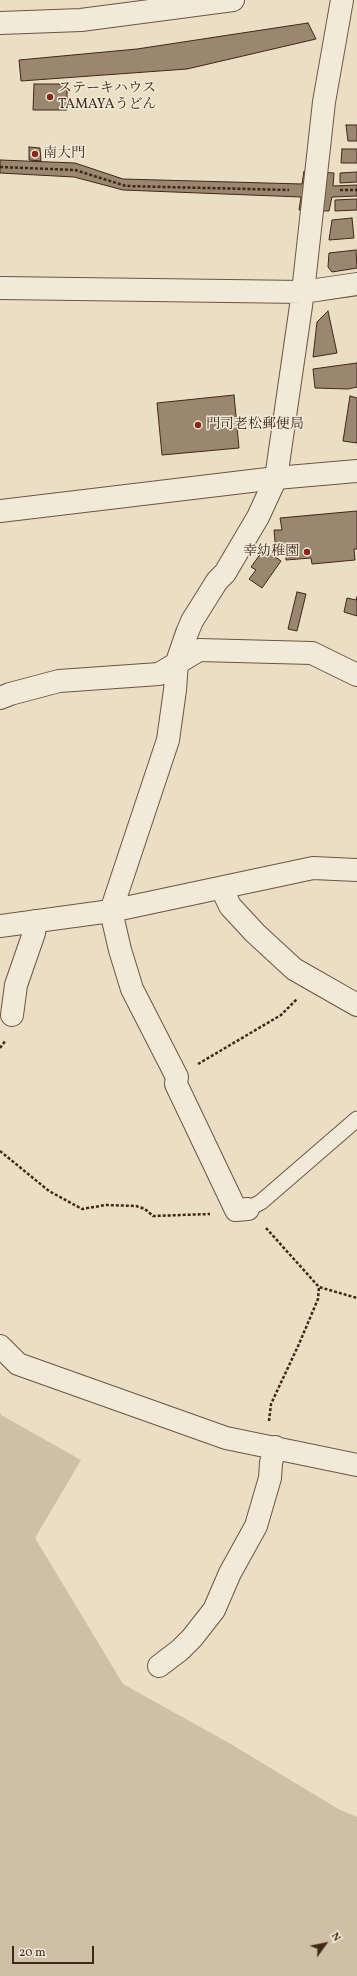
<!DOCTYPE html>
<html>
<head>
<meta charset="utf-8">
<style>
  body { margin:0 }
  #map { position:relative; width:357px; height:1976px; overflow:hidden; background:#eadfc4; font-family:Vollkorn,serif }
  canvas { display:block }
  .north { position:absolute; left:305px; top:1924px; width:40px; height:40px; -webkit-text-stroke:3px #f1ead9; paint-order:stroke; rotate:57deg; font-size:11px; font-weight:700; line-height:16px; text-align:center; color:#422715 }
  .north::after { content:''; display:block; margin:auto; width:14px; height:18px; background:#422715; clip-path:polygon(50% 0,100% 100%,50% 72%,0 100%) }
  .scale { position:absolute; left:12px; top:1946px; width:82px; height:18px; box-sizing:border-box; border:2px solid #422715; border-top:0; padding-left:5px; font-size:12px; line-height:14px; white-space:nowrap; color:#422715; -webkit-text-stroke:3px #f1ead9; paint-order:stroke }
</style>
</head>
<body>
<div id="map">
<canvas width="357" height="1976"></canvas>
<div class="north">N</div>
<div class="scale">20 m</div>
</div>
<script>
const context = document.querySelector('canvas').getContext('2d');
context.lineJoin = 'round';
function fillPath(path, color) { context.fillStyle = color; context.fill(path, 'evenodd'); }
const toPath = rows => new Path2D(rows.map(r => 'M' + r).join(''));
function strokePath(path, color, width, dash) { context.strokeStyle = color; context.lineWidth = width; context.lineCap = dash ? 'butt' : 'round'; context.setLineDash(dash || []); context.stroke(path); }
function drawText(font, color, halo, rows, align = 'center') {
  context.font = font + ' Vollkorn,"Noto Serif JP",serif'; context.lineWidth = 3; context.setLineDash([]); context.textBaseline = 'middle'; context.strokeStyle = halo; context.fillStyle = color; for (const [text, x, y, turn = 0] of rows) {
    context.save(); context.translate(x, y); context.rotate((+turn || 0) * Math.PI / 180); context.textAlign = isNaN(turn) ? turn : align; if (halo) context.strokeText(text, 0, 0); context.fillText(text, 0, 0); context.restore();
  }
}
fillPath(toPath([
  [0,1412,1,1415,81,1460,35,1538,123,1684,229,1743,340,1810,357,1817,357,1976,0,1976]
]), '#cdc0a6');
const building = toPath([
  [308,23,316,39,187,69,21,81,19,60,137,49,308,23],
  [34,84,67,84,67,110,33,110,34,84],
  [346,125,357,125,357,141,348,141,346,125],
  [29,147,40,148,41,161,29,160,29,147],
  [342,149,357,149,357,163,341,163,342,149],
  [0,160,75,163,123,179,302,184,304,171,334,173,333,186,357,185,357,196,332,197,329,211,299,210,301,197,123,190,74,177,0,173,0,160],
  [357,172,357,182,340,183,340,173,357,172],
  [357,199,357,210,335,211,335,200,357,199],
  [352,218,354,238,329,240,332,220,352,218],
  [356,250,357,268,332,272,328,267,329,253,356,250],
  [328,311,337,353,313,357,317,322,328,311],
  [357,363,357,387,348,389,315,388,313,369,357,363],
  [234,395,239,448,162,455,157,403,234,395],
  [350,396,357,398,357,443,343,441,350,396],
  [357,511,357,549,354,549,355,560,312,564,311,558,286,560,286,550,276,552,274,530,282,530,280,518,357,511],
  [264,549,281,561,262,588,249,579,256,570,251,567,264,549],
  [297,592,306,594,297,631,288,629,297,592],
  [357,597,357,616,344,612,347,598,356,600,357,597]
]);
fillPath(building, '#998770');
strokePath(building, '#422715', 1);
const service = toPath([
  [248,1209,261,1202,357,1119]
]);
const minor = toPath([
  [0,288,303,292,357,284],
  [0,698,10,694,59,681,159,674,199,650,312,653,357,675],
  [222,889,230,906,255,933,294,969,357,1005],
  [12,1015,16,985,34,933,36,921],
  [248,1209,236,1210,176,1084,177,1077,132,989,120,950,111,911,168,740,175,690,177,662,187,633,192,621,217,581,225,573,258,517,276,478,303,292,324,102,342,0],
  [0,1346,18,1364,226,1438,357,1465],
  [159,1666,180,1650,192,1638,214,1610,230,1573,256,1526,270,1478,271,1463,275,1447]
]);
const tertiary = toPath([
  [0,23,81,20,233,0],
  [0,511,276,478,357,471],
  [0,926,111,911,313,868,357,870]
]);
strokePath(service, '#6c5541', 17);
strokePath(minor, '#6c5541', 24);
strokePath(tertiary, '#6c5541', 24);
strokePath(toPath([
  [0,167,75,170,126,186,289,190],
  [340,190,357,190],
  [0,1048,6,1040],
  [198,1064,281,1015,297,999],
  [0,1151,49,1191,82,1209,106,1205,136,1206,145,1209,153,1216,210,1214],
  [266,1228,319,1287,357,1298],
  [269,1421,271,1404,299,1344,318,1299,319,1287]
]), '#422715', 2.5, [3, 2]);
strokePath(service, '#f1ead9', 15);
strokePath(minor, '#f1ead9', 22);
strokePath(tertiary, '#f1ead9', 22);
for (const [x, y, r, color] of [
  [50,97,4,"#8f2418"],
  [35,154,4,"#8f2418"],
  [198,425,4,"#8f2418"],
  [307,552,4,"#8f2418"]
]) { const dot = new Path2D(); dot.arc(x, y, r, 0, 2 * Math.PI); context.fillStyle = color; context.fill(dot); strokePath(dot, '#f1ead9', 1.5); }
drawText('14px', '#422715', '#f1ead9', [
  ["ステーキハウス",58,89],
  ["TAMAYAうどん",58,105],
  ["南大門",43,154],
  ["門司老松郵便局",206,425],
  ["幸幼稚園",299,552,"right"]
], 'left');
</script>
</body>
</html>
